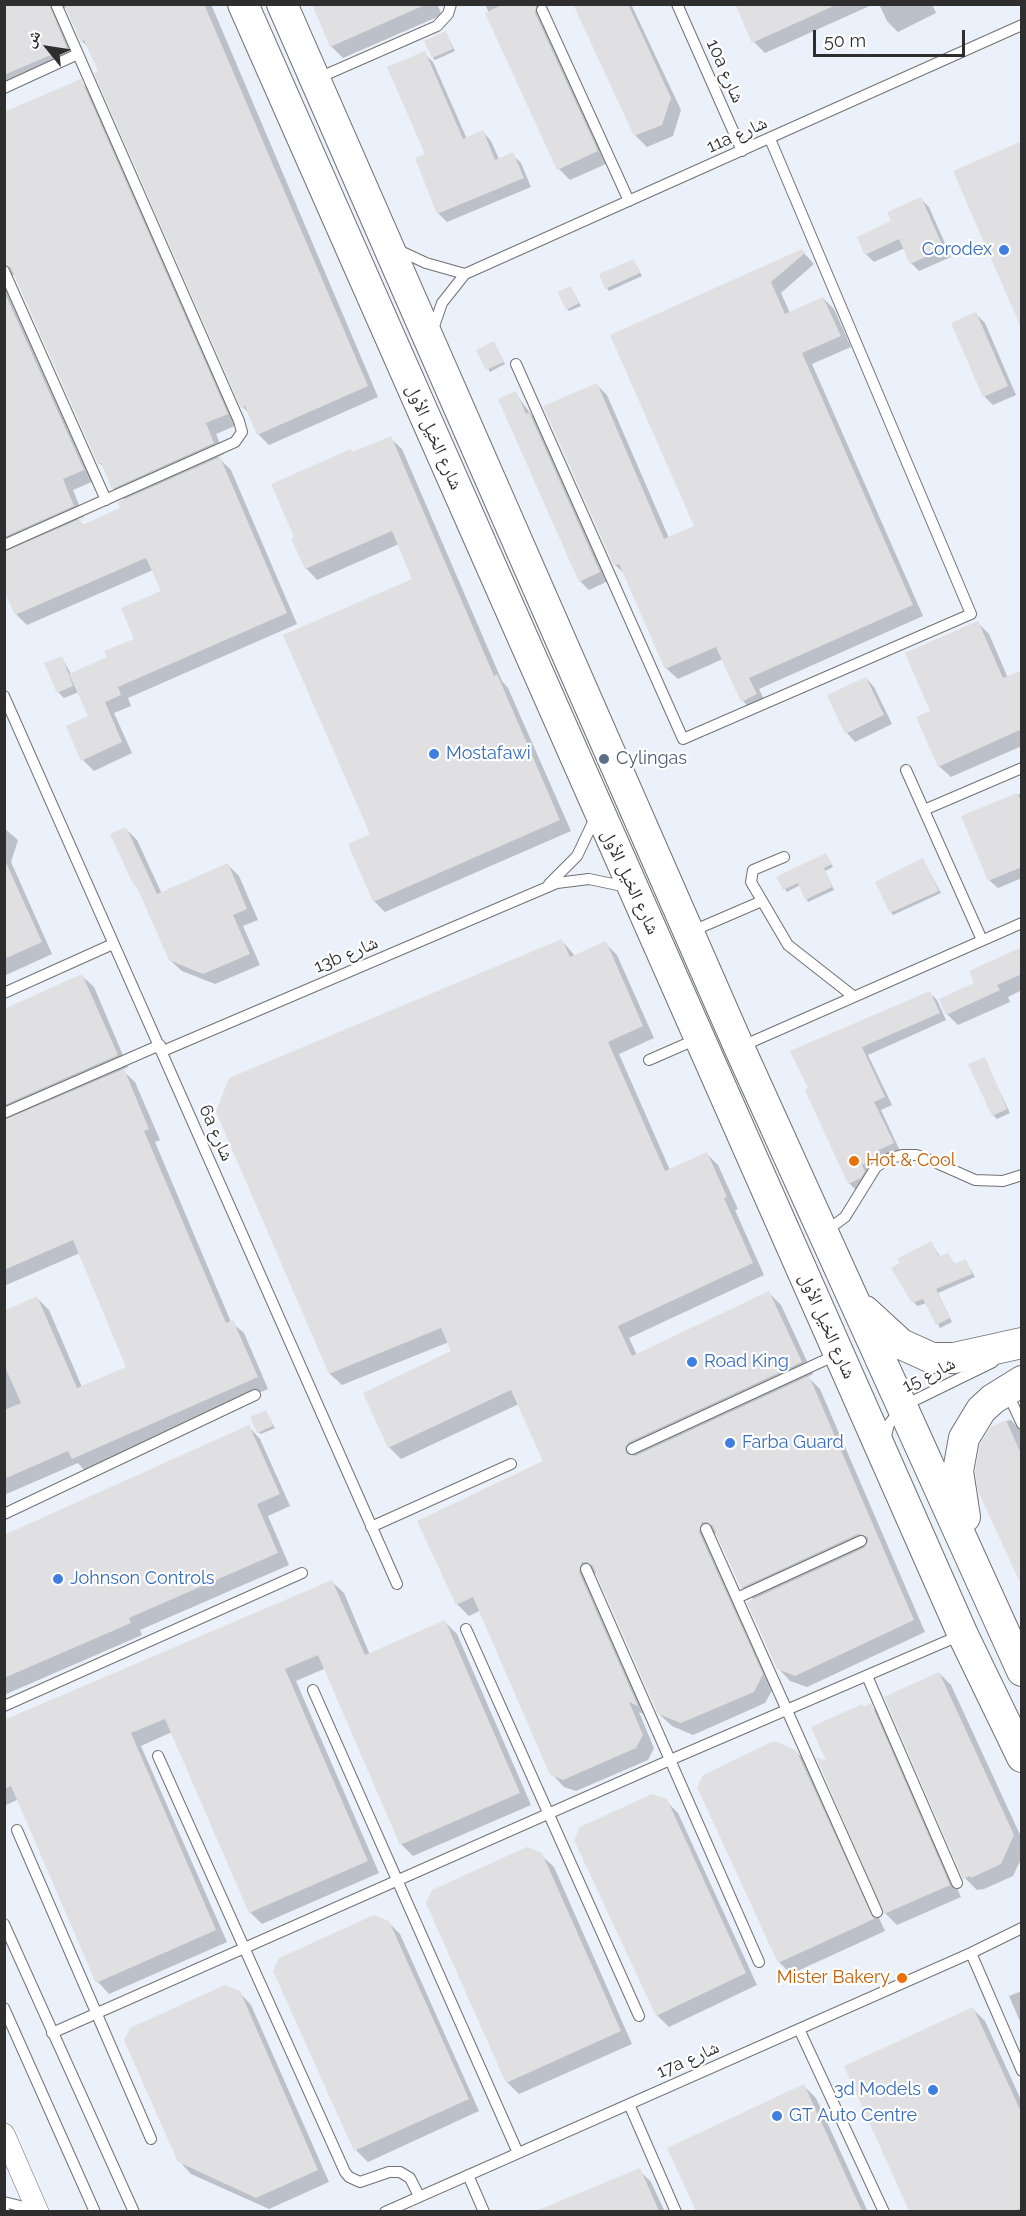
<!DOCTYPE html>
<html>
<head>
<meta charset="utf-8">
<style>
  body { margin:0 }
  #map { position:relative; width:1026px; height:2216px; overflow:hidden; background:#fafbfd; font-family:Raleway,"Noto Naskh Arabic",sans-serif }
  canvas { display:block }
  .frame { position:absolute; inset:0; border:6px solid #2e2e2f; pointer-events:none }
  .north { position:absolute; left:18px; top:18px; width:60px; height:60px; -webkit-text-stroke:4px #fff; paint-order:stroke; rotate:300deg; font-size:16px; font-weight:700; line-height:24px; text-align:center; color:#2e2e2f }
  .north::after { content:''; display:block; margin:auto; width:21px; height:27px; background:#2e2e2f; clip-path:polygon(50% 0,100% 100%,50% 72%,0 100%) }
  .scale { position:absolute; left:813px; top:30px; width:152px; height:27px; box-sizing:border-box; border:3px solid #2e2e2f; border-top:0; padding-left:8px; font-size:18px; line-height:21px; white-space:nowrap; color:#2e2e2f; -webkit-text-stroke:4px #fff; paint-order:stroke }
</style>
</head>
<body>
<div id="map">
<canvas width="1026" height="2216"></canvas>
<div class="frame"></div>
<div class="north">ش</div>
<div class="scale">50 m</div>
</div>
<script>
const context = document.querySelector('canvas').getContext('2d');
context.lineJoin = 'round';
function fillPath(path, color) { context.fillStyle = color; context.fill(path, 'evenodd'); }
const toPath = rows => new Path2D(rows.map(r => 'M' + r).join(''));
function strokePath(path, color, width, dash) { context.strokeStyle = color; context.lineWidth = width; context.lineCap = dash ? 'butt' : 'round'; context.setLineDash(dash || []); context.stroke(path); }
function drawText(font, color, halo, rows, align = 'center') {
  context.font = font + ' Raleway,"Noto Naskh Arabic",sans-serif'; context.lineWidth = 4.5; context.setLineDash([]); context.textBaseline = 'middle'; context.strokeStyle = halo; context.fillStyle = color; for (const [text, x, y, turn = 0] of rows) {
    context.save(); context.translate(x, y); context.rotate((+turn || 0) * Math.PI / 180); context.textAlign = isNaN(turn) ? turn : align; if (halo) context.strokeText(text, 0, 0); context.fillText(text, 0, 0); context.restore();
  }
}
fillPath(toPath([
  [5,5,1021,5,1021,2211,5,2212]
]), '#ebf1fa');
fillPath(toPath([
  [4,4,211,4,378,397,269,445,258,434,250,414,243,407,89,48,82,41,66,8,63,8,59,15,77,59,4,91],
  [313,4,437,4,442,15,343,58,331,46],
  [485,4,541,4,608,163,570,180,559,169],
  [575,4,631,4,681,110,673,136,647,147,636,136],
  [737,4,874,4,765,53,754,42],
  [879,4,932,4,936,13,898,32,887,21],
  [446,33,455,51,435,60,433,58],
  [424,53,433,62,467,139,483,132,491,141,499,159,512,154,521,163,531,187,447,222,438,213,427,155],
  [80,81,91,92,237,425,216,434,224,454,218,457,231,470,297,624,128,698,131,706,114,713,132,753,94,771,83,760,90,717,79,692,64,698,58,692,62,658,71,674,109,658,136,639,163,592,153,570,27,625,16,614,4,587,4,114],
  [15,274,99,463,105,468,113,488,126,501,122,509,84,526,78,519,84,517,73,490,94,481,8,278],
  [921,199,929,207,951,257,919,271,911,263,905,248,874,262,866,254,893,222],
  [802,251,814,264,781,293,790,313,823,298,834,309,851,347,812,364,923,616,759,689,767,706,753,712,743,701,723,659,678,679,667,669,626,575,615,565,596,384,607,395,669,538,696,526,612,335],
  [634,261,642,276,609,291,607,288],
  [571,288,581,306,569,311,567,309],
  [976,314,985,323,1016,395,993,405,984,396],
  [496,346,505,364,490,372,478,350],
  [515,393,537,422,608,581,589,590,580,581],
  [390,438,402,449,502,681,508,688,571,831,385,912,374,901,372,835,414,580,399,544,317,580,306,568,353,454],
  [978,623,989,634,1008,678,1022,671,1022,746,951,777,939,766,932,711],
  [866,678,874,687,892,724,855,742,847,733],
  [1022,793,1022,878,998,888,989,880,963,817],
  [4,828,18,840,11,862,52,954,4,976],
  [126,829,137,840,162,894,228,865,239,876,258,920,243,926,260,965,215,984,182,971,170,960,141,891,135,885],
  [826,855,833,867,825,871,834,890,808,902,800,885,787,892,785,889,778,878],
  [923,860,941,893,893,915,891,912],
  [562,941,575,956,605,943,617,955,654,1038,619,1054,670,1170,706,1153,718,1165,738,1209,735,1210,764,1275,629,1338,637,1355,769,1293,781,1305,813,1374,808,1377,820,1389,925,1632,807,1687,790,1681,778,1668,754,1600,742,1587,716,1533,711,1537,774,1687,765,1703,693,1735,672,1726,659,1714,596,1573,591,1577,648,1716,639,1712,654,1748,648,1760,576,1791,564,1787,552,1774,481,1610,469,1616,457,1604,545,1462,519,1404,401,1459,389,1447,453,1352,449,1342,342,1385,330,1374,217,1112],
  [1022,948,1022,990,1008,997,1010,1002,958,1025,947,1014],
  [82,976,94,987,128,1067,122,1070,135,1082,160,1140,155,1142,231,1322,244,1333,268,1389,84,1470,78,1463,4,1495,4,1313,37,1298,49,1310,82,1387,128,1367,80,1253,4,1286,4,1011],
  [930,993,937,1000,946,1020,868,1055,892,1105,881,1110,900,1151,856,1190,849,1183,810,1089],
  [984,1059,1010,1113,997,1119,993,1115],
  [931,1243,941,1258,948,1254,955,1265,965,1260,975,1277,938,1293,952,1322,940,1328,927,1303,917,1306,914,1302],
  [266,1412,275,1428,261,1434,258,1432],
  [1011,1420,1021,1431,1022,1584,1006,1421],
  [249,1427,260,1439,290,1506,268,1516,289,1565,140,1630,142,1635,4,1695,4,1536],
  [332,1582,344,1593,370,1655,445,1622,457,1634,531,1805,413,1856,401,1844,326,1668,296,1681,379,1873,262,1924,250,1912,172,1732,141,1746,227,1942,109,1994,98,1982,19,1799,4,1806,4,1722],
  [939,1673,951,1685,1022,1839,1022,1857,1013,1876,984,1889,977,1890,965,1878],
  [862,1705,864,1708,870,1705,882,1717,961,1897,897,1925,885,1913,829,1763],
  [795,1751,808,1763,885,1931,791,1974,779,1962],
  [666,1801,678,1813,757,1985,669,2027,657,2015],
  [541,1855,554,1867,632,2044,519,2094,507,2082],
  [388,1922,400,1934,479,2111,368,2162,356,2150],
  [1022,1991,1022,2026,1009,1996],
  [239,1992,251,2005,329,2182,269,2209,191,2174,179,2161],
  [973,2009,985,2021,1022,2102,1022,2212,911,2212,846,2067],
  [804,2086,816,2098,868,2212,697,2212,669,2149],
  [639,2170,651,2182,665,2212,539,2212]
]), '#0003');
fillPath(toPath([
  [4,4,49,4,67,48,4,75],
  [64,4,204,4,368,386,257,435,245,406,241,408,94,73,98,71,84,40,81,42],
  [312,4,427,4,330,47],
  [504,4,536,4,535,13,598,151,557,170,485,13],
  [573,4,628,4,671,98,662,125,634,136],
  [735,4,838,4,752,43],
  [446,31,453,49,432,58,424,41],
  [425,51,463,139,483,130,495,160,513,152,524,178,437,214,415,158,425,154,387,67],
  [81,79,228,414,206,423,214,443,112,489,101,463,98,464,11,268,4,264,4,112],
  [1022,141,1022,330,953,171],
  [921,197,944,249,910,264,899,239,865,255,857,237,891,221,887,212],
  [802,249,805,253,771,282,785,314,823,297,841,336,802,353,913,605,749,678,757,694,741,702,716,647,665,669,619,564,614,566,543,406,597,383,664,539,694,526,610,335],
  [634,259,640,273,605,289,599,274],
  [571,286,579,303,566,310,558,292],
  [4,291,84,470,63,479,74,506,4,537],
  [976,312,1008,386,983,397,951,323],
  [494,341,504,362,486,370,476,350],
  [516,391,526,414,529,412,600,572,579,582,498,399],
  [391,436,494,676,497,674,560,820,373,902,348,844,370,834,283,635,412,579,392,531,305,569,291,538,294,537,271,484,351,449,352,452],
  [220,457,287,613,118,687,121,695,105,702,122,742,81,761,66,726,88,716,69,674,107,657,104,651,134,639,121,608,161,591,146,558,15,615,4,591,4,552,80,519,82,525,120,508,118,502],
  [978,621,1003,678,1022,670,1022,729,938,767,916,717,930,711,905,653],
  [62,656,73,686,57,693,44,663],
  [866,677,884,715,845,734,827,695],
  [1017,793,1022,803,1022,867,988,881,961,816],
  [126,827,157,894,228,863,247,909,233,915,250,954,203,974,169,960,136,885,134,886,110,834],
  [826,853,832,864,824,868,832,887,805,900,798,883,783,890,776,877],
  [4,858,42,942,4,959],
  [923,858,939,891,890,913,875,882],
  [562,939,570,957,606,941,643,1026,608,1042,665,1171,707,1152,727,1197,724,1198,753,1263,618,1326,632,1356,769,1291,802,1362,629,1442,625,1448,626,1453,635,1456,809,1376,914,1620,795,1676,777,1669,747,1602,864,1548,868,1542,868,1537,858,1534,741,1588,713,1526,707,1522,702,1522,699,1532,763,1674,754,1692,681,1723,658,1714,593,1566,587,1562,582,1562,579,1572,638,1706,629,1702,643,1735,636,1748,563,1780,550,1775,473,1597,456,1605,417,1521,543,1461,511,1390,388,1448,363,1393,451,1351,441,1328,329,1374,216,1112,229,1078],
  [1022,947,1022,974,997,985,1000,990,946,1015,939,999,974,983,969,971],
  [82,974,118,1055,4,1105,4,1009],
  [930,991,940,1013,862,1047,885,1097,874,1102,894,1143,877,1151,879,1156,862,1165,865,1171,861,1178,848,1184,805,1090,808,1088,790,1051],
  [985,1057,1007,1109,992,1116,968,1064],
  [124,1069,149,1129,144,1131,226,1323,233,1320,258,1377,72,1459,68,1451,4,1479,4,1410,21,1403,4,1365,4,1311,37,1296,77,1388,126,1367,73,1240,4,1270,4,1120],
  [931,1241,939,1257,948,1253,954,1264,966,1259,972,1274,936,1289,950,1318,936,1325,923,1299,912,1303,891,1268,900,1263,897,1259],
  [266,1410,273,1426,257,1433,250,1417],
  [1006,1420,1022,1456,1022,1587,978,1491,975,1471,980,1444,991,1427],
  [249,1425,280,1494,257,1504,278,1553,129,1618,131,1623,4,1678,4,1535],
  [332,1580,365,1655,445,1620,520,1793,400,1845,318,1655,285,1669,368,1861,249,1913,165,1719,131,1733,216,1930,96,1983,11,1786,4,1789,4,1720],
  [939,1672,1014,1835,1001,1864,971,1878,970,1876,963,1879,884,1697],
  [871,1703,950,1885,884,1914,816,1757,826,1761,811,1727,862,1704,863,1707],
  [774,1741,796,1750,874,1919,778,1963,697,1787,703,1775],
  [652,1794,667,1799,746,1973,656,2016,574,1840,580,1827],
  [527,1847,542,1853,621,2031,506,2083,426,1903,432,1890],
  [374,1915,389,1921,469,2099,354,2151,273,1971,279,1958],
  [225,1985,240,1991,318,2170,256,2198,178,2162,124,2040,130,2028],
  [973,2007,1022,2114,1022,2208,1013,2211,909,2211,844,2066],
  [804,2084,862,2211,696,2211,667,2148],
  [640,2168,659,2211,536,2211]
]), '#e0dfe1');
const service = toPath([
  [677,4,742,151],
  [542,10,629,201],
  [316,79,437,26,448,14,451,4],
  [4,88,78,54],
  [398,250,426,263,465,274],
  [4,271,106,500],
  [433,329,442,303,465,274,1022,25],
  [516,364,683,739,971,614,770,139],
  [4,545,235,442,242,432,239,421,56,4],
  [4,696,397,1584],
  [906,770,982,940],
  [924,810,1022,768],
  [784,857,753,870,751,882,788,945,853,996],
  [549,884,577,856,596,816],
  [690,932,762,901],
  [4,993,113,944],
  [740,1047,1022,923],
  [163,1051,557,883,589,879,627,887],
  [649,1060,697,1039],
  [4,1113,160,1045],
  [825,1232,845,1217,876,1167,888,1159,902,1155,916,1155,930,1160,975,1180,1003,1181,1022,1175],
  [1007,1392,1022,1424],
  [885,1440,889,1424,903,1406,993,1362],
  [632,1449,836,1355],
  [4,1514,255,1395],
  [371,1527,511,1464],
  [706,1529,877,1912],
  [586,1569,759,1962],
  [739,1597,861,1541],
  [466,1629,639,2016],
  [867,1676,957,1883],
  [313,1690,518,2153],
  [4,1706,302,1573],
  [158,1756,345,2172,349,2177,360,2182,389,2172,400,2172,410,2178,419,2196],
  [17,1830,151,2139],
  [4,1924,134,2212],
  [971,1953,1022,2071],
  [4,2008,95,2212],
  [799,2029,884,2212],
  [52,2033,670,1760,961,1635],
  [629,2104,676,2212],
  [468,2175,484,2212],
  [4,2202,36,2210],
  [4,2211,5,2212],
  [385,2212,971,1953,1022,1928]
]);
const minor = toPath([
  [4,2134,38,2212]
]);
const secondary = toPath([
  [243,4,963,1635,1022,1757],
  [282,4,739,1047,1022,1671],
  [865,1311,901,1344,932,1358,954,1358,1022,1343],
  [965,1517,958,1471,964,1438,981,1410,993,1399,1022,1381]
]);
strokePath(service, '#707173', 12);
strokePath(minor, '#707173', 22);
strokePath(secondary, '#707173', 32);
strokePath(service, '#fff', 10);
strokePath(minor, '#fff', 21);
strokePath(secondary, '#fff', 30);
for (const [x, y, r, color] of [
  [1004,250,6,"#3f7fe0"],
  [434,754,6,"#3f7fe0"],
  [604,759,6,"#5c6f8a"],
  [854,1161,6,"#e8710a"],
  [692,1362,6,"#3f7fe0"],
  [730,1443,6,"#3f7fe0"],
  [58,1579,6,"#3f7fe0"],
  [902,1978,6,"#e8710a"],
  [933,2090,6,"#3f7fe0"],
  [777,2116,6,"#3f7fe0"]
]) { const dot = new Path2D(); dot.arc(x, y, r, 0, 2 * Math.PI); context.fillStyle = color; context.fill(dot); strokePath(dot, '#fff', 2); }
drawText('18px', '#2e2e2f', '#fff', [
  ["10a شارع",725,71,66],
  ["11a شارع",737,135,-24],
  ["شارع الخيل الأول",434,437,66],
  ["شارع الخيل الأول",630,882,65],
  ["13b شارع",346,955,-23],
  ["6a شارع",216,1133,66],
  ["شارع الخيل الأول",827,1326,66],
  ["شارع 15",929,1375,-27],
  ["17a شارع",688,2060,-24]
]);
drawText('18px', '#366cbe', '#fff', [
  ["Corodex",992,250,"right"],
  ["Mostafawi",446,754],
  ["Road King",704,1362],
  ["Farba Guard",742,1443],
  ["Johnson Controls",70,1579],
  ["3d Models",921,2090,"right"],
  ["GT Auto Centre",789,2116]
], 'left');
drawText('18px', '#4e5e75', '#fff', [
  ["Cylingas",616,759]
], 'left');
drawText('18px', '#c56008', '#fff', [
  ["Hot & Cool",866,1161],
  ["Mister Bakery",890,1978,"right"]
], 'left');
</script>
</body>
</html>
